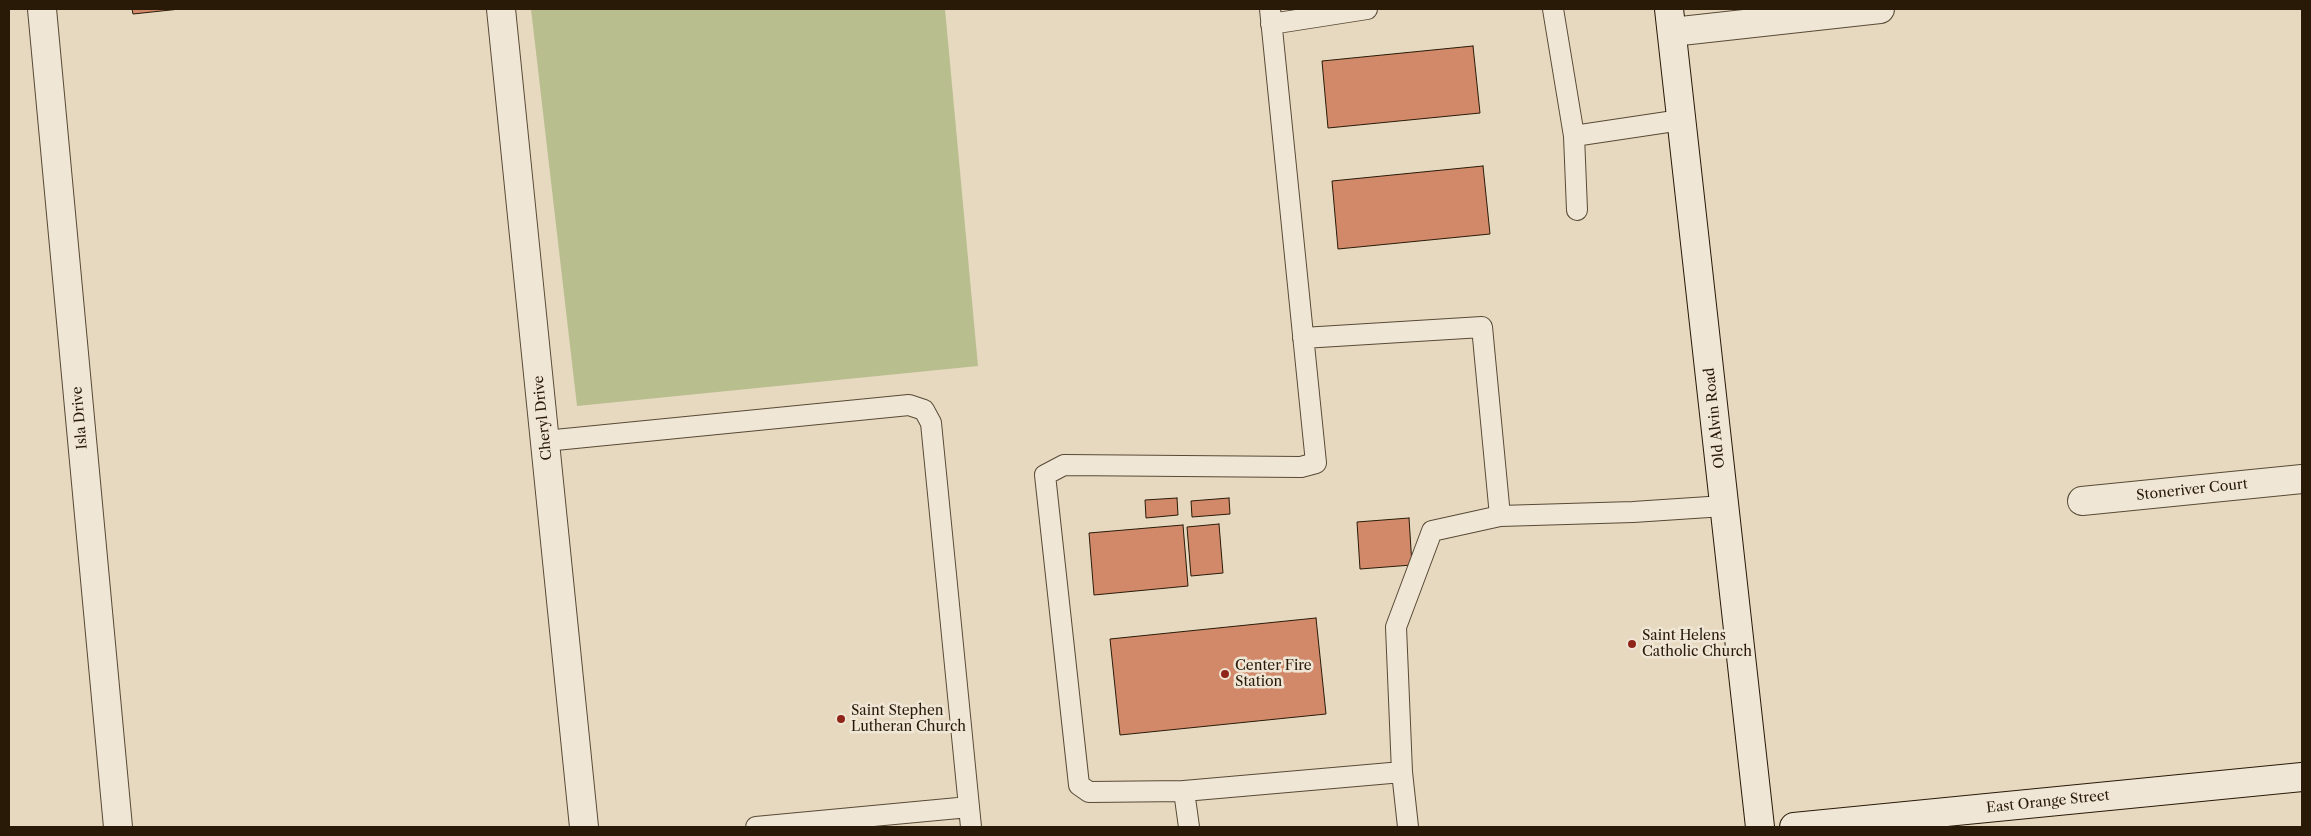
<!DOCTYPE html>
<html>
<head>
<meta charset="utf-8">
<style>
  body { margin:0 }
  #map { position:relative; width:2311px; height:836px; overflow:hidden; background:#e7d9bf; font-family:"Libre Caslon Text",serif }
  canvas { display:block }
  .frame { position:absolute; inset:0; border:10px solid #291a08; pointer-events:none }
</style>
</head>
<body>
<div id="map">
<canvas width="2311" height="836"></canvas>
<div class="frame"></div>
</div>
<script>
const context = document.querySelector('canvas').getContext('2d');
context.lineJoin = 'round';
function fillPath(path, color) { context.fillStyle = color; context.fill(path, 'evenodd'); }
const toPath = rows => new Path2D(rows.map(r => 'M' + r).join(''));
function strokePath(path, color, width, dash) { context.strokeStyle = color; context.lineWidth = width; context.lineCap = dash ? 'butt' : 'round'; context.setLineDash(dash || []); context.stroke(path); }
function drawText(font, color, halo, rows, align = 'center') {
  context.font = font + ' "Libre Caslon Text",serif'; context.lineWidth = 5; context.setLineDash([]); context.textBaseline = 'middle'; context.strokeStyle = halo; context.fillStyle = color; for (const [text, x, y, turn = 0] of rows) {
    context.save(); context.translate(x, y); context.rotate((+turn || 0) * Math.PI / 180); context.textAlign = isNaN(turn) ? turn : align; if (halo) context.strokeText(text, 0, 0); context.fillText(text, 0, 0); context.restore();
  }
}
fillPath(toPath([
  [531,9,945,9,978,366,577,406]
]), '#b9be8f');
const building = toPath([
  [132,9,180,9,133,14,132,9],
  [1473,46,1480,113,1328,128,1322,61,1473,46],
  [1483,166,1490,234,1338,249,1332,181,1483,166],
  [1177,498,1178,515,1146,518,1145,500,1177,498],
  [1229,498,1230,514,1192,517,1191,501,1229,498],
  [1409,518,1412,565,1360,569,1357,522,1409,518],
  [1219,524,1223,573,1191,576,1187,527,1219,524],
  [1183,525,1188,586,1094,595,1089,533,1183,525],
  [1316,618,1326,714,1120,735,1110,639,1316,618]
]);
fillPath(building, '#d1896a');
strokePath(building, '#291a08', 1);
const lane = toPath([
  [1553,9,1574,136,1681,120],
  [1271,24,1367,9],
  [1574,136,1577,210],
  [1303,338,1482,327,1500,516,1432,531,1396,627,1402,772],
  [545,441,909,405,924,410,931,423,971,827],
  [1500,516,1633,512,1724,506],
  [1184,791,1089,792,1079,785,1045,475,1064,465,1301,467,1316,463,1270,9],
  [756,827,969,807],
  [1189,827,1184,791,1402,772,1408,827]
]);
const street = toPath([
  [42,9,118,827],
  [501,9,584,827],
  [1672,32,1880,9],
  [2082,501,2302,479]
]);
const secondary = toPath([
  [1669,9,1760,827],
  [1794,827,2302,777]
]);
strokePath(lane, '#584a36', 22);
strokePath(street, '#584a36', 30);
strokePath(secondary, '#291a08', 30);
strokePath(lane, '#efe6d5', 20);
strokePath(street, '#efe6d5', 28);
strokePath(secondary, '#efe6d5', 28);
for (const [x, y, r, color] of [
  [1632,644,5,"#8f2418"],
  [1225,674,5,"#8f2418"],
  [841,719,5,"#8f2418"]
]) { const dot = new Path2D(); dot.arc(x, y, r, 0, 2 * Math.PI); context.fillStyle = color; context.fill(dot); strokePath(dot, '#efe6d5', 2); }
drawText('14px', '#291a08', '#efe6d5', [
  ["Isla Drive",80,418,-95],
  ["Cheryl Drive",543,418,-96],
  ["Old Alvin Road",1715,418,-96],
  ["Stoneriver Court",2192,490,-6],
  ["East Orange Street",2048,802,-6]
]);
drawText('14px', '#291a08', '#efe6d5', [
  ["Saint Helens",1642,636],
  ["Catholic Church",1642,652],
  ["Center Fire",1235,666],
  ["Station",1235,682],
  ["Saint Stephen",851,711],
  ["Lutheran Church",851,727]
], 'left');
</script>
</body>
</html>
